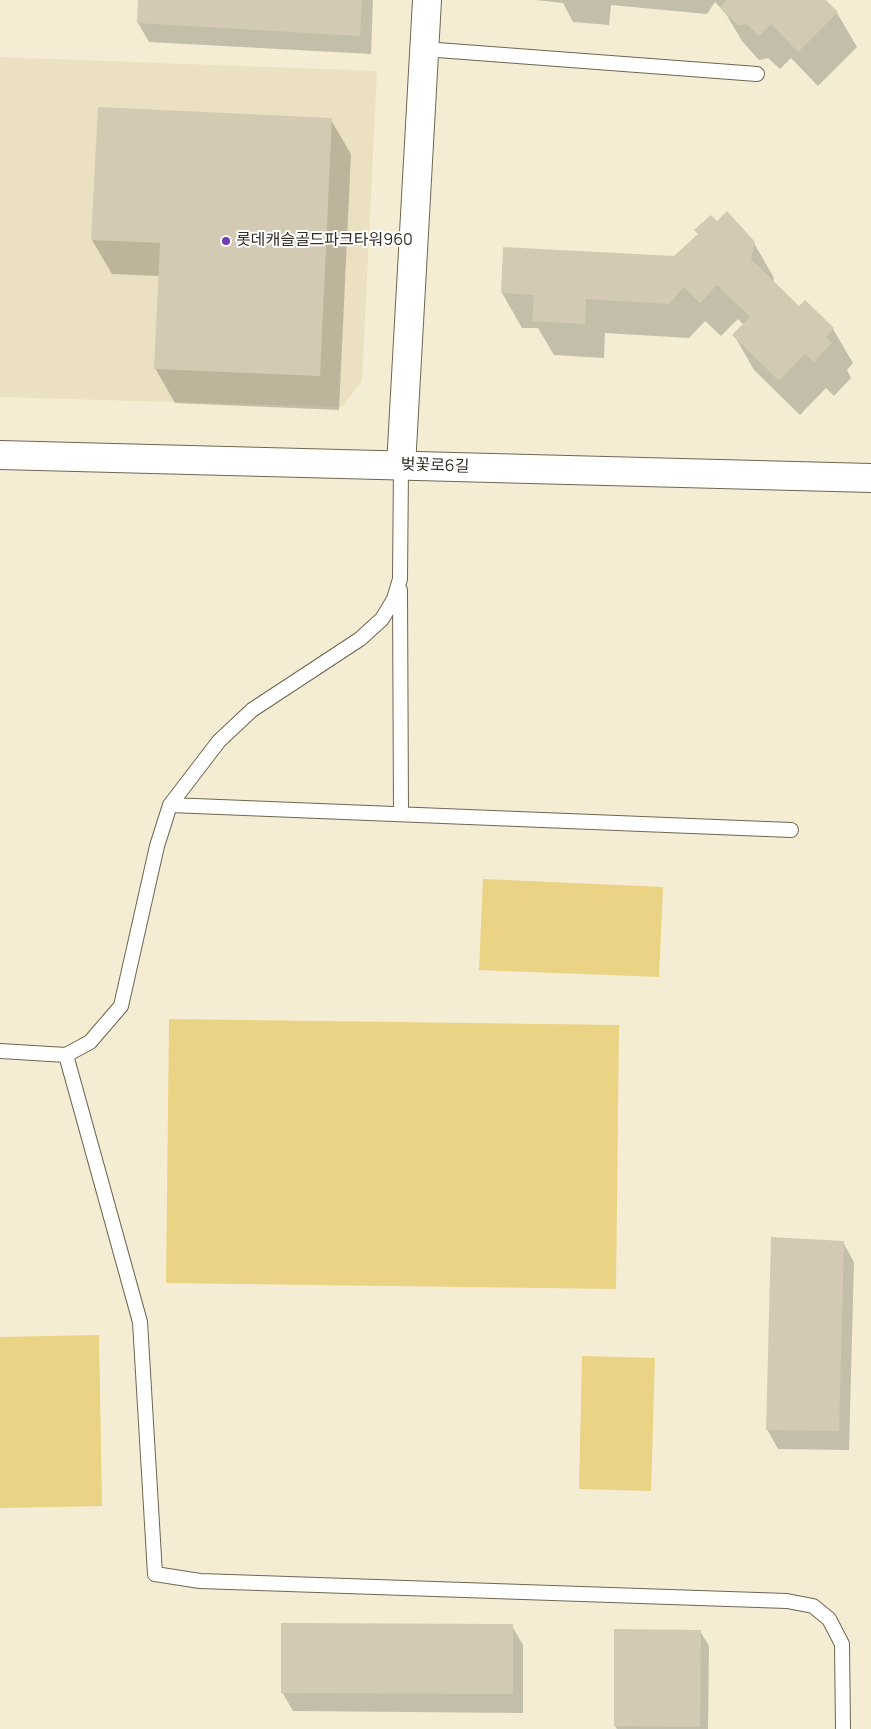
<!DOCTYPE html>
<html>
<head>
<meta charset="utf-8">
<style>
  body { margin:0 }
  canvas { display:block; background:#f4edd4 }
</style>
</head>
<body>
<canvas width="871" height="1729"></canvas>
<script>
const context = document.querySelector('canvas').getContext('2d');
context.lineJoin = 'round';
function fillPath(path, color) { context.fillStyle = color; context.fill(path, 'evenodd'); }
const toPath = rows => new Path2D(rows.map(r => 'M' + r).join(''));
function strokePath(path, color, width, dash) { context.strokeStyle = color; context.lineWidth = width; context.lineCap = dash ? 'butt' : 'round'; context.setLineDash(dash || []); context.stroke(path); }
function drawText(font, color, halo, rows, align = 'center') {
  context.font = font + ' Manrope,"Noto Sans KR",sans-serif'; context.lineWidth = 4; context.setLineDash([]); context.textBaseline = 'middle'; context.strokeStyle = halo; context.fillStyle = color; for (const [text, x, y, turn = 0] of rows) {
    context.save(); context.translate(x, y); context.rotate((+turn || 0) * Math.PI / 180); context.textAlign = isNaN(turn) ? turn : align; if (halo) context.strokeText(text, 0, 0); context.fillText(text, 0, 0); context.restore();
  }
}
fillPath(toPath([
  [0,57,377,71,362,381,342,407,0,397]
]), '#ebe1c2');
fillPath(toPath([
  [483,879,663,887,659,977,479,970],
  [169,1019,619,1025,616,1289,166,1283],
  [99,1335,102,1506,0,1508,0,1337],
  [582,1356,655,1358,651,1491,579,1489]
]), '#ead385');
fillPath(toPath([
  [139,0,373,0,371,54,149,42,138,23],
  [535,0,824,0,837,13,857,47,818,86,791,58,780,69,768,58,759,60,742,41,726,14,715,2,707,14,611,5,609,25,573,22,563,3],
  [331,120,351,154,339,410,175,403,155,368,159,276,112,274,92,240],
  [717,222,754,243,774,278,773,282,799,307,805,301,833,329,853,363,847,370,851,378,834,396,826,388,800,415,754,370,734,335,744,325,738,319,721,336,705,321,689,338,605,333,604,358,554,355,538,328,522,328,502,293,504,248,675,257],
  [843,1242,854,1262,849,1450,778,1449,767,1429],
  [512,1626,523,1645,523,1713,293,1711,282,1692],
  [700,1631,709,1646,708,1729,617,1729,615,1726]
]), '#0003');
fillPath(toPath([
  [138,0,362,0,360,36,137,23],
  [727,0,826,0,838,12,798,52,771,24,759,36,747,24,738,25,720,7],
  [98,107,332,118,320,376,154,369,160,243,91,240],
  [727,211,755,242,751,259,799,306,805,300,834,328,826,337,832,343,814,362,805,354,779,381,732,335,750,317,717,285,700,303,684,287,669,304,586,299,585,324,532,321,534,295,501,293,503,247,674,256,698,234,694,230,711,215,717,221],
  [771,1237,844,1241,839,1431,766,1430],
  [281,1623,513,1624,513,1694,281,1693],
  [614,1629,701,1630,700,1727,614,1726]
]), '#d2cab2');
const lane = toPath([
  [424,49,757,74],
  [400,590,401,814],
  [170,805,219,741,252,710,360,639,382,619,394,599,400,579,401,466],
  [0,1051,66,1055,140,1322,155,1574,200,1581,787,1601,813,1606,829,1619,842,1644,843,1729],
  [66,1055,90,1042,121,1006,157,846,170,805,791,830]
]);
const street = toPath([
  [401,466,427,0]
]);
const secondary = toPath([
  [0,455,871,478]
]);
strokePath(lane, '#6d6751', 16);
strokePath(street, '#6d6751', 30);
strokePath(secondary, '#6d6751', 30);
strokePath(lane, '#fff', 14);
strokePath(street, '#fff', 28);
strokePath(secondary, '#fff', 28);
for (const [x, y, r, color] of [
  [226,241,5,"#6e3ab1"]
]) { const dot = new Path2D(); dot.arc(x, y, r, 0, 2 * Math.PI); context.fillStyle = color; context.fill(dot); strokePath(dot, '#fff', 2); }
drawText('16px', '#312e24', '#fff', [
  ["롯데캐슬골드파크타워960",236,241]
], 'left');
drawText('16px', '#312e24', '#fff', [
  ["벚꽃로6길",435,466,2]
]);
</script>
</body>
</html>
